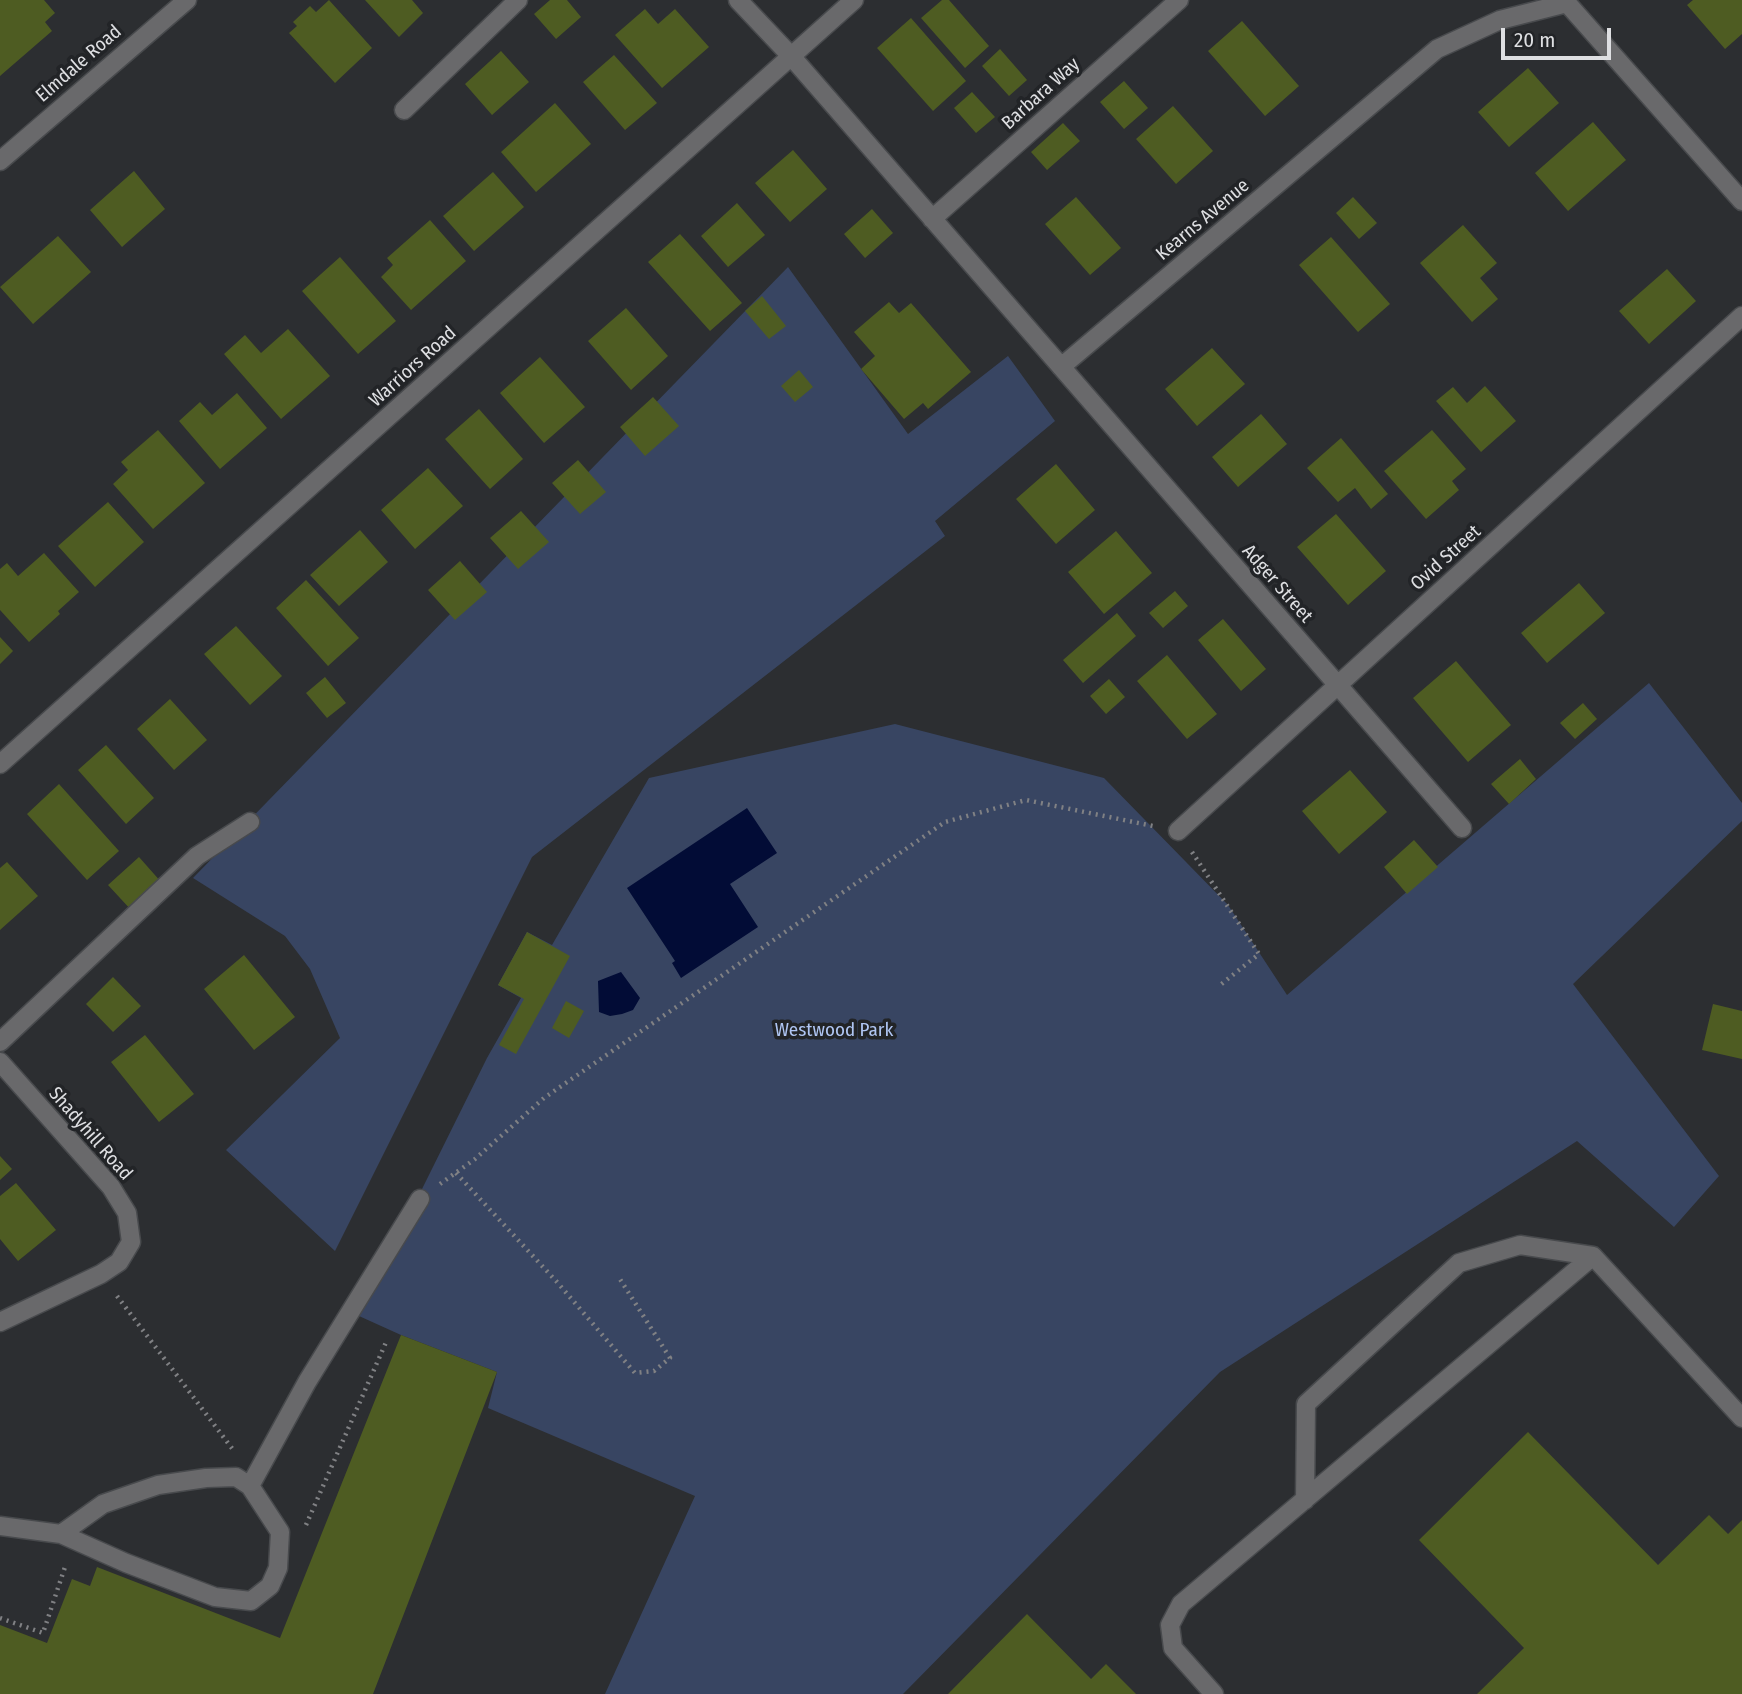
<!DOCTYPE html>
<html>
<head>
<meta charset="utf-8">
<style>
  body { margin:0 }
  #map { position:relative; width:1742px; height:1694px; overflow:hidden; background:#2c2e31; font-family:"Fira Sans Condensed",sans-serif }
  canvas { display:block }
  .scale { position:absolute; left:1501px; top:28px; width:110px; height:32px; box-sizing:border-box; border:4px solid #dedfe2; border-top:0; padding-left:9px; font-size:21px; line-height:24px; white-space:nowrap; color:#dedfe2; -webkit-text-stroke:5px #222427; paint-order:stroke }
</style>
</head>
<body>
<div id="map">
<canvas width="1742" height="1694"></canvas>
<div class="scale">20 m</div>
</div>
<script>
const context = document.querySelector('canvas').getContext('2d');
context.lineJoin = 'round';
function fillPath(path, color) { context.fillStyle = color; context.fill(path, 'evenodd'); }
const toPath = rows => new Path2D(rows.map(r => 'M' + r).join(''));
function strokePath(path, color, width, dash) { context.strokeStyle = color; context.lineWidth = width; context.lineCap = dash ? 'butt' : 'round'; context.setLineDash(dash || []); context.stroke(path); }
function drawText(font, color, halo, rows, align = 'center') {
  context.font = font + ' "Fira Sans Condensed",sans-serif'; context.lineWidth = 7; context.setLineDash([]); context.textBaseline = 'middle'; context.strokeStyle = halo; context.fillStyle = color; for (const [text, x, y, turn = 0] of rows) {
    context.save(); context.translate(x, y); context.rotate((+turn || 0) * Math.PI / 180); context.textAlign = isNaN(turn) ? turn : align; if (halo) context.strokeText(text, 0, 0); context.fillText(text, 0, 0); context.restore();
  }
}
fillPath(toPath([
  [788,267,908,434,1008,356,1055,421,935,521,945,536,532,857,335,1251,226,1150,340,1038,310,969,285,936,193,878],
  [1649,683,1742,803,1742,821,1573,984,1719,1176,1674,1227,1577,1141,1220,1372,903,1694,605,1694,695,1496,488,1408,497,1372,401,1335,359,1316,487,1058,521,998,498,985,527,932,552,945,649,778,895,724,1104,778,1228,905,1287,995]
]), '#384562');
fillPath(toPath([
  [747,808,777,853,730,884,758,927,681,978,672,963,675,961,627,888],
  [621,972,640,998,633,1010,622,1014,610,1016,599,1012,598,981]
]), '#020c36');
fillPath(toPath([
  [0,0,44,0,55,13,45,22,52,31,0,76],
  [329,0,372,48,335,83,289,33,297,26,293,22,310,6,316,12],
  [365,0,412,0,423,13,399,37],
  [550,0,567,0,581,17,556,39,534,14],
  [942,0,949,0,989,46,965,68,921,18],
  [1693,0,1742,0,1742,34,1725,49,1687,5],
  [645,9,658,24,675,9,709,47,662,88,615,35],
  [911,18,966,81,933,111,877,48],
  [1242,21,1299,86,1265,116,1208,51],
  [1000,49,1027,80,1009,96,982,66],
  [501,51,529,82,492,115,465,84],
  [614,55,657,103,625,130,583,82],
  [1528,68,1559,103,1509,147,1478,112],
  [1124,81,1148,108,1124,129,1100,102],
  [972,92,995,117,976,133,954,108],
  [555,103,591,144,536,192,501,152],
  [1173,106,1213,151,1176,184,1136,139],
  [1593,122,1626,160,1568,211,1535,173],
  [1063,123,1080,141,1047,170,1031,152],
  [793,150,827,189,790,222,755,183],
  [134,171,165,209,122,247,90,210],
  [493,172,524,207,474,251,443,216],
  [1076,197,1121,248,1090,275,1045,224],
  [1353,197,1377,223,1359,239,1336,213],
  [737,203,765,235,728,267,701,236],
  [872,209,893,233,865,258,844,234],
  [430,220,466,261,411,310,381,277,393,265,387,258],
  [1463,225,1497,263,1480,278,1498,299,1472,322,1420,263],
  [680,234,742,303,710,331,648,262],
  [58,236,91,272,33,324,0,287],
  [1331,237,1390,304,1358,332,1299,265],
  [340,257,396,321,358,354,302,291],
  [1667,269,1696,301,1649,344,1619,311],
  [762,296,786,326,769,339,745,311],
  [889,302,899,313,911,303,971,372,928,409,923,403,904,419,861,369,875,356,854,332],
  [626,308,668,356,631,390,588,341],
  [288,329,330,376,281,419,224,354,245,335,261,353],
  [1212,348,1245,384,1197,426,1165,389],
  [540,357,585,407,544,443,500,393],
  [799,370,813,387,795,402,781,386],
  [1485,386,1516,421,1481,452,1436,401,1453,387,1467,403],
  [237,393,267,428,220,469,179,421,200,402,212,415],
  [653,397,679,426,645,456,620,427],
  [479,409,523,459,490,489,445,439],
  [1261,414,1287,444,1238,487,1212,457],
  [158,430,205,483,153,529,113,484,128,470,121,462],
  [1432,430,1466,469,1452,481,1459,490,1426,519,1384,471],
  [1341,438,1388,494,1371,509,1355,488,1338,502,1307,468],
  [578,460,606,492,580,514,552,483],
  [1056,464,1095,510,1056,544,1016,499],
  [428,468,463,506,415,549,381,510],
  [108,502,144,542,95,587,58,546],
  [521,511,549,542,518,569,490,538],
  [1336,514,1386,571,1348,605,1297,547],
  [360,530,388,562,339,606,310,575],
  [1116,531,1152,573,1104,614,1068,572],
  [44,553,79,592,58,611,60,614,29,642,0,610,0,569,7,563,18,576],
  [460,561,487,592,455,620,428,590],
  [306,580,359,638,328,666,276,608],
  [1579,583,1605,613,1547,663,1521,633],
  [1175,591,1188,606,1163,628,1149,613],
  [1117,613,1136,636,1083,683,1063,660],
  [1223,619,1266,669,1241,691,1198,640],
  [236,626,282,676,250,705,204,654],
  [0,637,13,651,0,664],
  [1167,655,1217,714,1187,739,1137,681],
  [1456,661,1511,725,1468,762,1413,698],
  [325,677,346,703,327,718,306,693],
  [1109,679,1125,697,1106,714,1090,696],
  [170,699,207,740,174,770,137,729],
  [1583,703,1597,719,1575,739,1560,723],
  [106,745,154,798,126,824,78,770],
  [1520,759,1536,779,1509,804,1491,784],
  [1350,770,1387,812,1339,854,1302,811],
  [59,784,119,851,87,880,27,814],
  [1414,840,1438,867,1407,894,1384,867],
  [139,857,162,883,132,911,108,885],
  [7,862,38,896,0,930,0,868],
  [527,932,570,956,516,1054,499,1045,524,999,498,985],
  [244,955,295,1017,254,1050,204,989],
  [113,977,141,1006,113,1032,86,1004],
  [566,1001,584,1011,569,1038,552,1028],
  [1713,1004,1742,1011,1742,1059,1702,1050],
  [145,1035,194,1094,159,1122,111,1062],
  [0,1156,12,1169,0,1180],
  [16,1183,56,1230,18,1261,0,1239,0,1196],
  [401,1335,497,1372,373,1694,0,1694,0,1625,47,1643,72,1579,90,1586,97,1567,280,1638],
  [1528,1432,1658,1565,1709,1515,1728,1534,1742,1520,1742,1694,1477,1694,1524,1648,1419,1540],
  [1027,1614,1091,1679,1106,1664,1136,1694,948,1694]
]), '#4e5c22');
const service = toPath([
  [404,110,518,0],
  [0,1042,197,856,250,822],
  [250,1486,307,1382,420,1199],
  [1305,1500,1306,1404,1459,1263,1520,1245,1593,1256,1742,1418],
  [0,1526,61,1534,126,1563,215,1597,251,1601,270,1586,278,1568,280,1532,250,1486,236,1477,206,1478,158,1485,103,1504,61,1534],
  [1214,1694,1173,1648,1170,1625,1181,1604,1593,1256]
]);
const minor = toPath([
  [738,0,791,56,1462,828],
  [1567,3,1742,201],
  [0,161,187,0],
  [932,219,1179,0],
  [1061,367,1437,49,1500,20,1567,3],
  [0,764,854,0],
  [1178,831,1742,316],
  [0,1062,111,1187,127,1213,131,1242,119,1262,101,1274,0,1322]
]);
strokePath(service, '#484a4d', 21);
strokePath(minor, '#484a4d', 21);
strokePath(toPath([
  [1192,852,1259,954,1219,986],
  [456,1173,557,1282,635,1373,654,1371,670,1358,618,1276],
  [440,1184,475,1159,544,1098,945,822,1026,800,1153,826],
  [117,1296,234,1451],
  [306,1525,387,1340],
  [0,1618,43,1633,66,1564]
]), '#808184', 4.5, [2, 5]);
strokePath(service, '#69696b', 18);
strokePath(minor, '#69696b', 18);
drawText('19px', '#dedfe2', '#222427', [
  ["Elmdale Road",79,64,-41],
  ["Barbara Way",1041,94,-42],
  ["Kearns Avenue",1203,220,-40],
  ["Warriors Road",413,367,-42],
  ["Ovid Street",1446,558,-42],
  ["Adger Street",1277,584,49],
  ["Shadyhill Road",90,1134,49]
]);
drawText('19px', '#afc5f2', '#222427', [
  ["Westwood Park",834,1031]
]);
</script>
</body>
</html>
